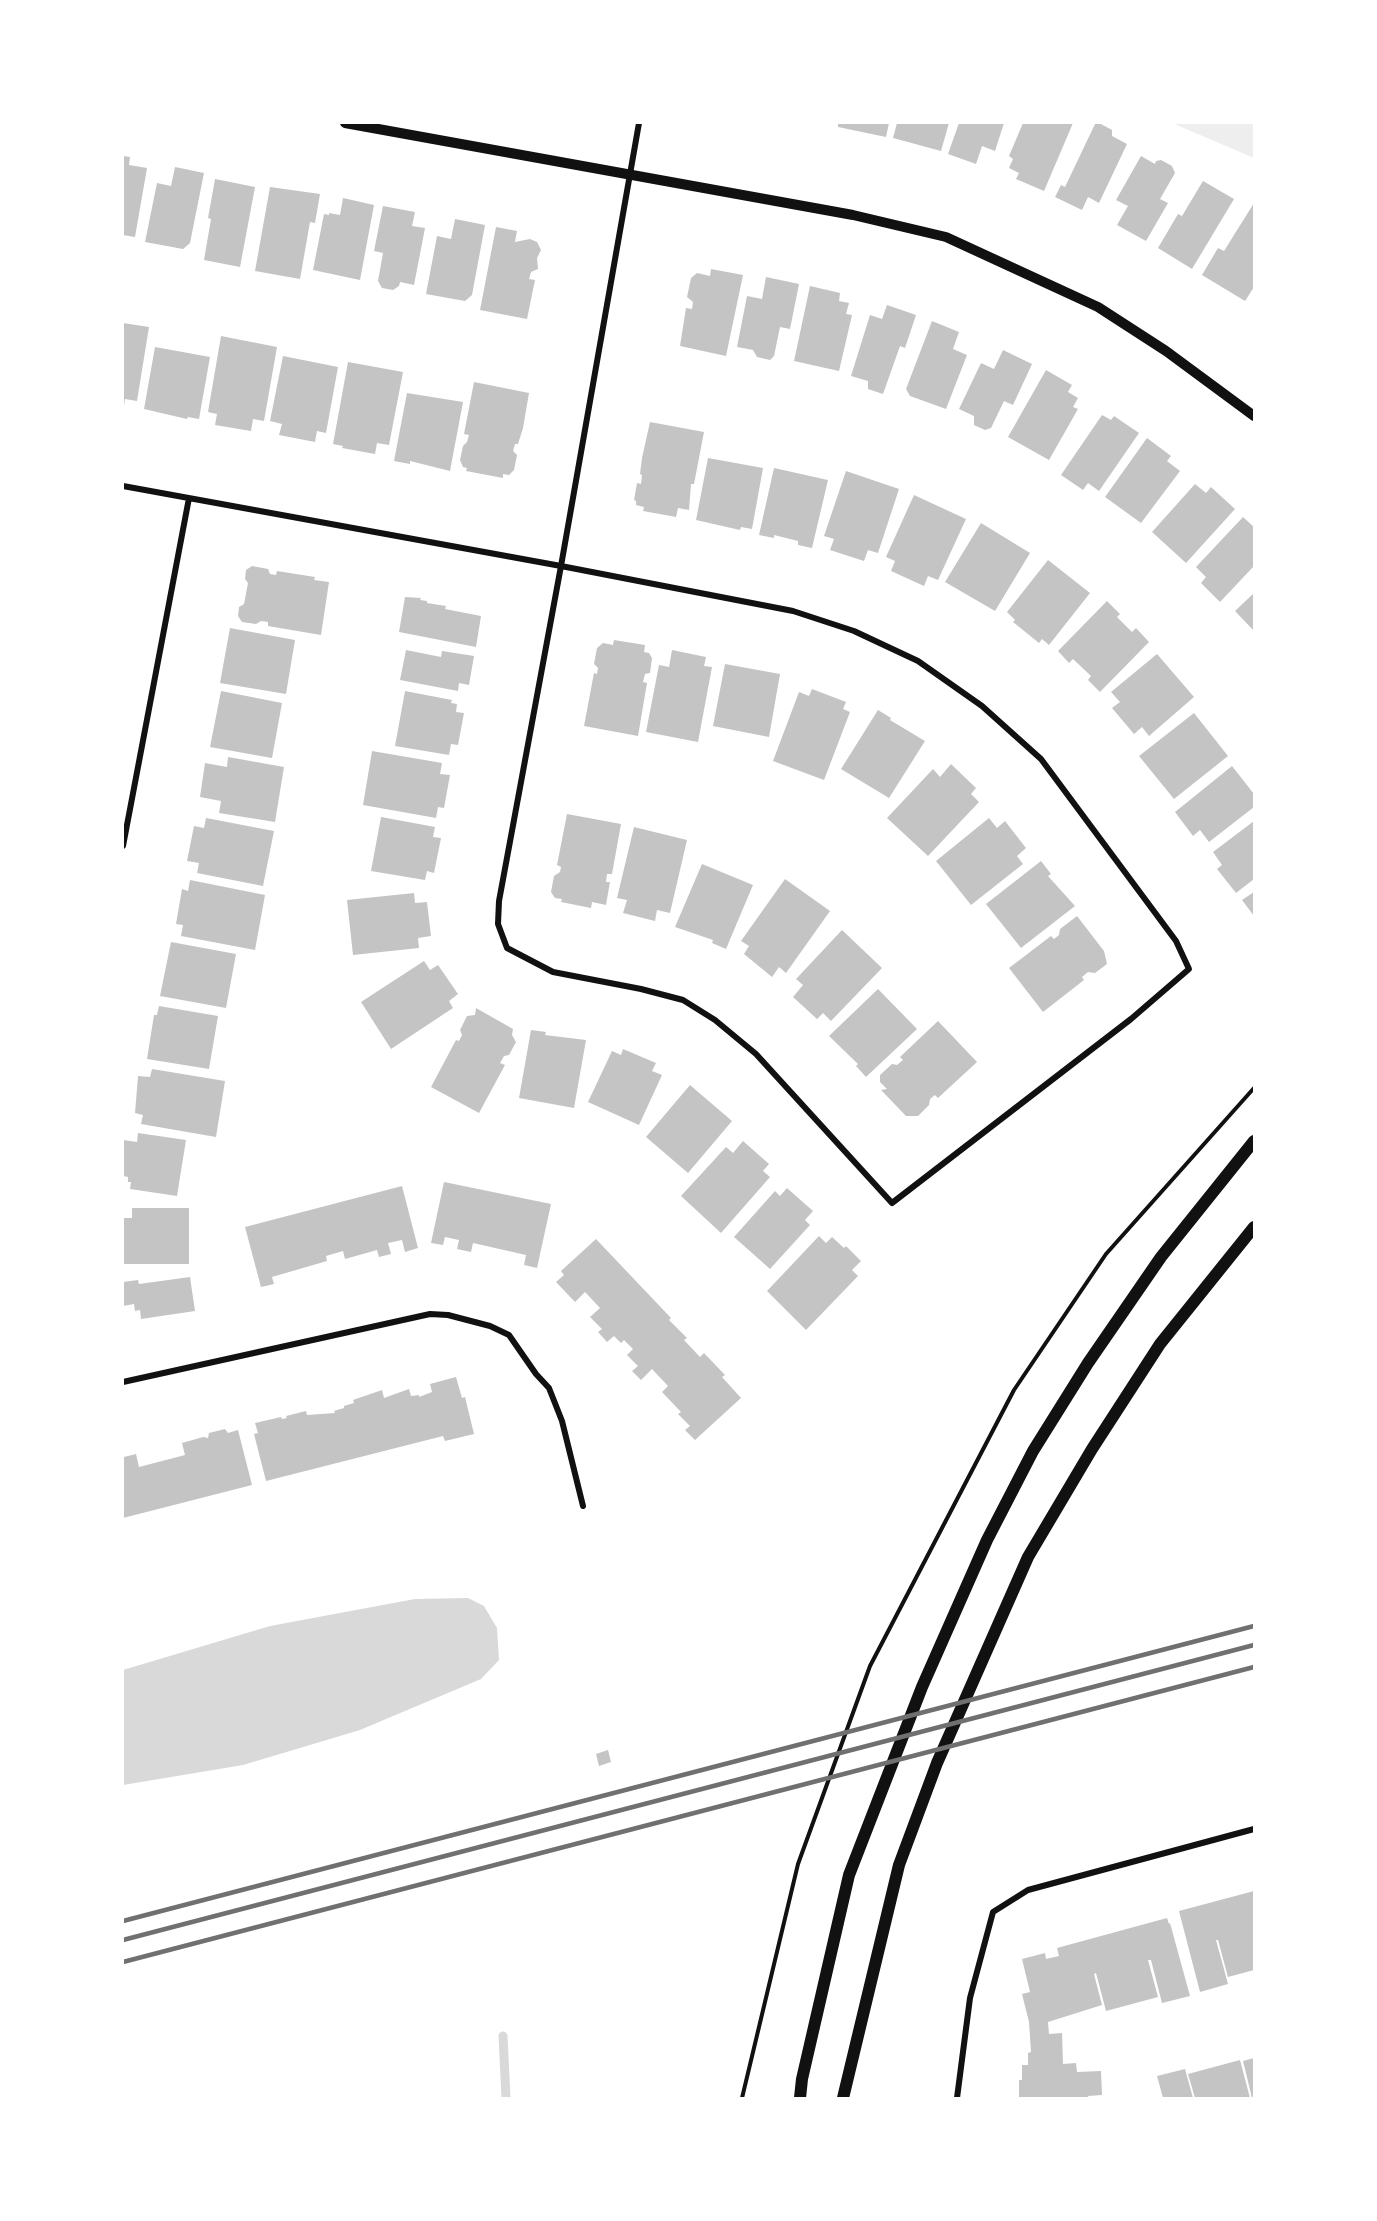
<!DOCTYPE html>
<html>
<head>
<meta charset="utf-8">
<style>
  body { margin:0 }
  #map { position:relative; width:1377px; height:2221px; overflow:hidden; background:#fff; font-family:"Titillium Web",sans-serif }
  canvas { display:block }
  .frame { position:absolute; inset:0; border:124px solid #fff; pointer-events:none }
</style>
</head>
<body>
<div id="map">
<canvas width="1377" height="2221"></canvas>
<div class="frame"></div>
</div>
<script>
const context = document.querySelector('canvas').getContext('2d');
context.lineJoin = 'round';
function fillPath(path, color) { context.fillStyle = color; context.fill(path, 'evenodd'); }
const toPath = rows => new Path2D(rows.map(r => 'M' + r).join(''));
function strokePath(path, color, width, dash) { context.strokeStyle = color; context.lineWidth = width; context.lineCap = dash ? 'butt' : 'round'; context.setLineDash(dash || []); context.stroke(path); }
fillPath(toPath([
  [1172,123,1254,123,1254,158]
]), '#eee');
fillPath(toPath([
  [468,1598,484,1606,497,1628,499,1660,481,1679,360,1730,243,1765,123,1785,123,1670,270,1626,415,1599]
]), '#d9d9d9');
strokePath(toPath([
  [503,2036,506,2098]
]), '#d9d9d9', 9);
fillPath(toPath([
  [838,123,889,123,886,137,838,127],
  [897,123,949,123,941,151,893,138],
  [959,123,1004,123,995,151,982,146,976,164,948,154],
  [1023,123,1073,123,1044,191,1016,179,1019,173,1009,168,1013,159,1009,156],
  [1099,123,1112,130,1112,136,1127,144,1099,203,1088,197,1082,210,1055,197,1061,185,1065,187,1095,124],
  [123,156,130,157,129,165,147,168,135,237,123,235],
  [1141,156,1155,164,1156,161,1161,160,1172,166,1175,173,1160,199,1168,203,1146,241,1117,225,1128,206,1116,200],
  [175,167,204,173,190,243,183,249,145,242,157,183,171,186],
  [215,179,255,187,240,267,204,260,211,219,208,218],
  [1203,181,1234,199,1192,269,1158,248,1178,214,1182,216],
  [270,187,320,194,315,223,310,222,300,279,255,271],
  [343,198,374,205,360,280,313,270,324,214,329,215,329,213,340,215],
  [1254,203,1254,287,1245,301,1202,275,1218,248,1224,251],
  [383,206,415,212,412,226,425,228,414,285,400,282,399,286,393,290,382,288,378,281,383,253,374,251],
  [455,219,485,225,472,295,465,301,426,294,437,236,451,239],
  [496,227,517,231,515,242,530,239,537,242,541,250,537,258,538,269,531,272,529,279,535,280,527,319,480,310],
  [711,269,743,275,726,356,680,346,686,308,692,309,693,302,687,297,691,278,697,273,710,276],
  [766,277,799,284,790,329,780,327,774,356,770,360,757,357,753,350,737,347,747,296,762,299],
  [810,286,840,293,839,301,849,303,846,314,852,315,839,371,794,361],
  [887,305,916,315,905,348,900,346,883,394,868,389,868,381,851,376,870,315,882,319],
  [932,321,959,332,953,349,967,355,946,409,910,396,906,389],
  [123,323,149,327,137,401,125,399,124,406],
  [221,336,277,347,264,421,253,419,251,431,215,425,217,414,208,412],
  [155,347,210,357,199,419,188,417,187,419,144,409],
  [1003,350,1032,364,1013,405,1004,401,991,428,985,430,974,425,974,416,959,409,981,363,994,369],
  [283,356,338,367,326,433,317,431,315,442,279,435,282,424,270,421],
  [348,362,403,372,389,445,377,443,375,454,342,448,343,446,333,444],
  [1046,370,1072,385,1068,392,1078,398,1073,407,1078,409,1049,460,1008,437],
  [474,382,529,393,523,428,518,444,515,444,513,451,517,455,514,470,509,475,503,474,503,478,466,471,467,468,463,467,460,460,463,446,467,442,469,435,464,434],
  [407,393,463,402,450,471,410,461,410,464,394,461],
  [1102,415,1111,420,1114,416,1139,433,1099,491,1088,483,1083,490,1061,475],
  [650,422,704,432,694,484,691,484,689,510,678,508,676,517,643,511,644,507,636,505,636,501,634,500,637,483,641,484,642,475,640,474,642,458],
  [1147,438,1171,456,1167,461,1180,471,1141,523,1105,497],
  [708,458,763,468,752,529,741,527,740,530,696,520],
  [774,468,828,480,812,548,798,545,798,541,774,535,774,538,759,535],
  [846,471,899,489,878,553,868,550,864,561,830,550,834,539,824,536],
  [1195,484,1206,493,1211,487,1235,509,1186,563,1152,532],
  [914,495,966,519,938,580,928,576,924,586,891,571,895,561,886,557],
  [1243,517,1254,527,1254,566,1220,602,1201,583,1206,577,1196,567],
  [981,523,1030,553,995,611,945,582],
  [1048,560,1090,593,1049,645,1042,639,1039,643,1013,622,1015,620,1007,612],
  [252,566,268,569,270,574,276,575,277,571,315,577,314,580,329,582,321,635,268,626,268,622,261,621,256,624,242,622,238,616,239,607,244,604,248,583,245,579,246,570],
  [1254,593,1254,631,1235,611],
  [405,597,421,598,420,600,427,601,427,603,446,606,445,609,481,616,476,647,399,632],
  [1107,601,1120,614,1117,617,1132,632,1136,628,1149,642,1100,692,1088,680,1091,676,1073,659,1069,663,1058,651],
  [230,628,295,640,286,694,220,683],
  [614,640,645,645,644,652,649,653,652,658,650,673,645,674,643,682,647,683,638,736,584,726,594,673,597,674,598,668,594,664,597,648,603,643,613,645],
  [406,650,441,657,442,651,474,656,469,685,459,683,458,691,400,680],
  [672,650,706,657,704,666,712,667,698,742,646,732,659,665,669,667],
  [1157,654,1194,697,1149,736,1142,727,1134,734,1112,708,1120,702,1111,692],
  [725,664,780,674,769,737,713,726],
  [812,689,846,702,843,709,850,712,824,780,773,761,799,692,809,696],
  [221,691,282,703,272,758,210,747],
  [405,691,452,700,451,703,457,704,456,712,464,713,458,745,451,744,449,755,395,746],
  [878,710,891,718,890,720,925,741,889,798,841,769],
  [1194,713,1228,756,1174,799,1139,756],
  [372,751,442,763,440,774,450,775,444,808,438,807,436,818,363,805],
  [228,757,284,767,275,822,219,813,221,801,200,797,205,763,227,767],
  [951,764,976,788,971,794,979,802,928,856,887,818,933,769,940,777],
  [1232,766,1254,794,1254,807,1209,842,1200,830,1193,836,1175,812],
  [567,814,621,824,612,874,607,874,606,882,610,882,606,905,592,902,591,908,561,902,562,899,555,898,551,892,554,876,560,872,561,867,557,865],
  [381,817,435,827,433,837,441,838,434,873,427,871,425,880,371,871],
  [206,818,274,831,263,886,197,873,199,863,187,861,194,826,204,828],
  [989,818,997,828,1005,821,1026,848,1017,856,1023,864,971,905,936,861],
  [1254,821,1254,879,1236,893,1217,869,1222,865,1213,852],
  [634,827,687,840,670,913,657,910,655,921,623,913,627,900,617,898],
  [1041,861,1051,874,1048,876,1075,906,1021,948,986,904],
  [702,864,753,885,726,949,712,943,713,940,675,927],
  [785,879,830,911,786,973,779,967,772,977,744,954,749,946,741,941],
  [190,880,265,895,255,950,181,936,183,925,176,924,182,889,188,891],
  [1254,892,1254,916,1242,900],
  [414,893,415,903,427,902,431,936,418,938,419,948,353,955,347,900],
  [1077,916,1104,951,1107,964,1095,973,1088,972,1082,977,1084,980,1043,1012,1009,968,1051,936,1054,939,1059,935,1060,929],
  [842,930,882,968,831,1021,823,1013,817,1019,793,997,803,985,796,979],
  [171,942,236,954,226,1008,160,996],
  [424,961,430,970,438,965,458,994,449,1001,453,1008,391,1049,361,1002],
  [878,989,917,1029,866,1077,856,1066,858,1064,829,1036],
  [159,1006,218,1016,209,1069,147,1059,154,1015,157,1015],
  [476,1008,513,1029,512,1035,516,1042,509,1055,504,1056,500,1063,505,1065,479,1113,431,1087,456,1040,459,1041,462,1035,460,1030,467,1016,475,1015],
  [938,1021,977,1062,938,1098,935,1095,930,1099,929,1105,918,1116,906,1116,881,1090,887,1089,880,1082,880,1075,892,1064,897,1065,903,1060,900,1057],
  [531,1030,546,1032,545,1035,586,1040,574,1108,519,1098],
  [623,1049,656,1063,652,1071,662,1075,639,1125,588,1102,612,1051,621,1055],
  [152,1069,225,1081,216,1137,141,1124,143,1115,135,1113,138,1076,150,1077],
  [690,1085,732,1121,688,1173,646,1137],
  [138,1133,186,1140,177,1196,130,1189,131,1182,128,1182,128,1177,123,1176,123,1140,137,1142],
  [743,1141,769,1164,763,1171,770,1177,721,1233,681,1196,726,1147,733,1153],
  [444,1182,551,1204,537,1268,524,1265,526,1255,473,1243,471,1252,457,1249,459,1240,445,1237,443,1245,431,1243],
  [402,1186,418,1248,405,1252,402,1240,388,1243,391,1254,379,1257,377,1250,345,1259,343,1251,326,1256,327,1261,272,1277,274,1284,261,1287,245,1227],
  [787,1188,813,1211,805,1220,810,1225,770,1269,734,1237,775,1191,780,1196],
  [132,1208,189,1208,189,1264,123,1264,123,1218,132,1218],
  [819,1236,826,1243,832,1237,844,1248,846,1246,861,1261,852,1270,858,1276,806,1330,767,1291],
  [596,1239,671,1318,669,1320,687,1338,684,1340,700,1357,704,1353,725,1375,722,1377,741,1398,695,1440,685,1430,690,1426,678,1414,681,1412,662,1392,668,1386,652,1369,641,1380,632,1371,638,1366,627,1355,633,1349,624,1340,621,1343,614,1336,607,1342,598,1332,602,1329,590,1317,600,1308,585,1292,575,1302,556,1282,564,1275,561,1271],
  [190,1277,195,1311,141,1319,140,1310,135,1311,134,1304,123,1306,123,1282,138,1280,139,1284],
  [456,1377,462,1398,465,1397,474,1434,445,1441,443,1436,266,1481,254,1434,258,1433,255,1423,281,1417,282,1419,287,1418,286,1416,306,1411,307,1415,335,1413,334,1411,344,1408,344,1406,354,1403,353,1400,382,1390,384,1398,409,1389,411,1396,419,1395,419,1397,432,1392,430,1384],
  [225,1429,228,1433,238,1430,252,1485,123,1518,124,1457,136,1454,139,1467,185,1455,182,1443,203,1437,208,1438,209,1433],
  [608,1750,611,1762,599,1766,596,1754],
  [1254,1891,1254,1970,1228,1977,1218,1940,1216,1940,1228,1984,1200,1992,1179,1911],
  [1167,1918,1169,1924,1170,1923,1190,1996,1162,2003,1151,1960,1148,1960,1158,1997,1106,2011,1096,1973,1094,1974,1102,2005,1048,2022,1049,2034,1062,2033,1063,2064,1076,2063,1077,2072,1101,2071,1102,2095,1088,2096,1089,2098,1019,2098,1019,2080,1022,2080,1022,2065,1028,2065,1028,2053,1031,2052,1029,2022,1022,1994,1030,1992,1022,1959,1045,1953,1046,1959,1059,1956,1057,1948],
  [1254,2058,1254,2098,1252,2098,1243,2061],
  [1240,2060,1250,2098,1195,2098,1188,2074],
  [1185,2069,1193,2098,1163,2098,1157,2076]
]), '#c4c4c4');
strokePath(toPath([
  [742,2098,798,1864,870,1666,1014,1390,1106,1254,1254,1088]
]), '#111', 4);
strokePath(toPath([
  [123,486,561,566,793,611,854,631,918,661,982,706,1041,759,1176,941,1189,969,1131,1019,892,1203,756,1054,715,1020,683,1000,641,989,553,972,507,948,498,924,499,901,561,566,639,123],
  [123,846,189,498],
  [123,1382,430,1314,448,1315,490,1326,509,1335,536,1374,549,1388,562,1421,583,1506],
  [957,2098,970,1998,993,1912,1028,1890,1254,1829]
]), '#111', 6);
strokePath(toPath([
  [345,123,853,215,946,237,1098,307,1166,351,1254,416]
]), '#111', 10);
strokePath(toPath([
  [800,2098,802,2079,849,1875,922,1687,987,1540,1033,1451,1088,1363,1161,1257,1254,1141],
  [843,2098,899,1865,937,1763,1028,1557,1092,1449,1160,1344,1254,1227]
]), '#111', 12);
strokePath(toPath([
  [123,1921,1254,1626],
  [123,1940,1254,1645],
  [123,1962,1254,1667]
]), '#707070', 4.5);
</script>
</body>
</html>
